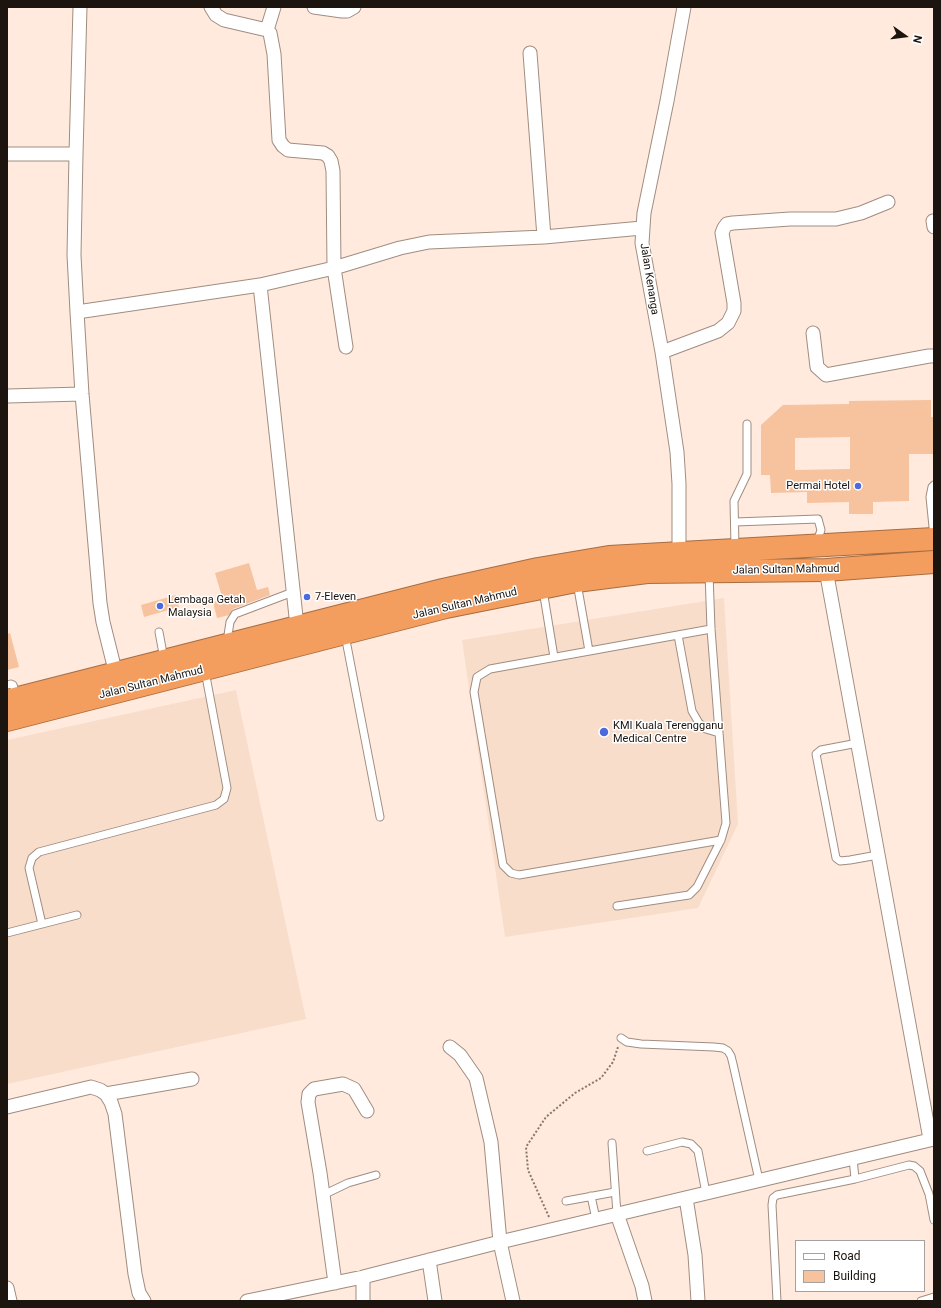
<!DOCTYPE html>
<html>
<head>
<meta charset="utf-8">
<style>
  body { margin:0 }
  #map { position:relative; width:941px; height:1308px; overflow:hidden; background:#ffeadd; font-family:Roboto,sans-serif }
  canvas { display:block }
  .frame { position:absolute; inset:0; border:8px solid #1b140f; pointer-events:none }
  .legend { position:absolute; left:795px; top:1240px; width:130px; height:52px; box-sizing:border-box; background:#fff; border:1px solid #a4a19f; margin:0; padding:5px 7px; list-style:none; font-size:12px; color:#1b140f }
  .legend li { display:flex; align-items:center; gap:8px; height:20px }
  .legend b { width:20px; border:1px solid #a4a19f }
  .north { position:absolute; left:885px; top:16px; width:40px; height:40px; -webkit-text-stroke:3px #fff; paint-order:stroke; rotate:104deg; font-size:11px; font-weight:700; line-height:16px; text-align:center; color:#1b140f }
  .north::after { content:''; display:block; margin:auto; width:14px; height:18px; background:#1b140f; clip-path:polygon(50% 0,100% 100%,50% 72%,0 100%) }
</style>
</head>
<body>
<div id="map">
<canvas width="941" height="1308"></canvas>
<div class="frame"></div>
<ul class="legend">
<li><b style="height:5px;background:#fff"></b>Road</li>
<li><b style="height:11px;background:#f7c29e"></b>Building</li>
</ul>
<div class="north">N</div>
</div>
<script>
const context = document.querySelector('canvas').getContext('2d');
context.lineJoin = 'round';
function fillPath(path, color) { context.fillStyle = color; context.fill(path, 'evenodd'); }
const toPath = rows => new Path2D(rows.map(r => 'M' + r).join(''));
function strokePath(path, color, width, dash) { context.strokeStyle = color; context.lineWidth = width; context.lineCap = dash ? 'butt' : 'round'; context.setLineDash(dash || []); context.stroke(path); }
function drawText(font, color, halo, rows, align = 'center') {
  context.font = font + ' Roboto,sans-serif'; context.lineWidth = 3; context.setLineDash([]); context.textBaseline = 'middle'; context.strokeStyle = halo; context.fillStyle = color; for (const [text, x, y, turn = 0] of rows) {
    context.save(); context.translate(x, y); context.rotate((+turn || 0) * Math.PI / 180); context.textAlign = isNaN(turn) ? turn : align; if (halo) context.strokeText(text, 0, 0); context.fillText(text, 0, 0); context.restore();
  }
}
fillPath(toPath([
  [724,598,738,824,698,908,505,937,462,640],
  [236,690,306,1019,7,1084,7,740]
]), '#f9ddcb');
fillPath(toPath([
  [931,400,931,417,934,417,934,454,909,454,909,501,873,502,873,514,849,514,849,502,807,503,807,492,771,493,770,475,761,475,761,425,783,405,849,404,849,401],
  [850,437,850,469,795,470,795,438],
  [249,563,257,590,268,587,270,595,233,609,229,615,217,618,213,602,223,600,215,573],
  [176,595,179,607,144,617,141,605],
  [10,633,19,667,7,670,7,634]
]), '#f7c29e');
const lane = toPath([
  [735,522,818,519,821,530,819,536,814,542],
  [934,537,930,497,932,487,934,485],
  [735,547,734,501,747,474,747,424],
  [577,583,589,651],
  [543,590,554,657],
  [711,629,490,669,477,677,474,692,503,865,511,873,519,875,721,840],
  [159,632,164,659],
  [345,635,380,817],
  [678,635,692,711,699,723,706,729,719,733],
  [227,642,230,622,235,614,293,592],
  [7,685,11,684,13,685,17,696],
  [858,743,821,750,816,754,836,858,840,861,850,860,878,855],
  [617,906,689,895,697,887,721,840,726,823,711,629,709,573],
  [42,924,29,868,32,858,39,852,216,805,224,799,227,788,205,671],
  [7,933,77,915],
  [621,1038,627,1042,641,1044,714,1047,723,1048,728,1051,731,1056,733,1064,759,1180],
  [612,1143,617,1214],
  [647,1151,682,1142,691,1144,698,1151,706,1193],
  [853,1158,855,1179],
  [323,1195,348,1183,376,1175],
  [591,1196,596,1219],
  [566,1201,615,1192],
  [777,1301,772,1205,773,1198,777,1195,855,1179,909,1165,914,1166,920,1171,929,1194,934,1220],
  [921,1301,934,1297]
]);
const street = toPath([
  [80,7,76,154,74,255,77,312,82,394,100,603,103,622,116,674],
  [211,7,216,15,224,20,267,30,270,33,274,54,279,140,283,146,288,150,323,153,328,156,331,161,333,171,334,268,346,347],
  [314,7,342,11,347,11,354,7],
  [267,30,274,7],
  [530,53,544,237],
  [7,154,76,154],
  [933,221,934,227],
  [260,285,297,626],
  [77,312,260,285,334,268,400,248,429,242,544,237,642,228],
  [813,333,817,367,826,375,929,356,934,356],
  [662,352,718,331,728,323,734,311,734,303,722,233,724,228,727,224,733,223,790,219,836,219,861,213,888,202],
  [7,396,82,394],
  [679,553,679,484,677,452,662,352,642,243,644,213,667,101,684,7],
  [826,570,930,1139],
  [450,1047,460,1055,476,1078,491,1142,500,1242,513,1301],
  [106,1094,192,1079],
  [7,1107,91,1087,100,1090,106,1094,111,1102,115,1114,135,1274,139,1293,144,1301],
  [686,1198,695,1255,698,1301],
  [617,1214,642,1286,645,1301],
  [429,1260,435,1301],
  [335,1283,320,1173,308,1102,309,1094,314,1089,343,1084,354,1089,367,1111],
  [7,1288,10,1301],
  [247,1301,363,1277,500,1242,934,1139],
  [363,1301,363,1277]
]);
const highway = toPath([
  [7,701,443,590,538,569,609,557,934,539],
  [7,720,446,607,576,581,647,572,826,570,934,562]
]);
strokePath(lane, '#a08d81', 9);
strokePath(street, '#a08d81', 15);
strokePath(highway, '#a76d42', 24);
strokePath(toPath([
  [549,1217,528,1170,526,1147,546,1117,575,1093,601,1078,613,1062,618,1047]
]), '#85786f', 2, [2, 2]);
strokePath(lane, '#fff', 7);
strokePath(street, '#fff', 13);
strokePath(highway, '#f39d5e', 22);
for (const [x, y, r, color] of [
  [858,486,4,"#4b6ade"],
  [307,597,4,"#4b6ade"],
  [160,606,4,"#4b6ade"],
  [604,732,5,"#4b6ade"]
]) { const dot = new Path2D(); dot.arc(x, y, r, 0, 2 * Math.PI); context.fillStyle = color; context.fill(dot); strokePath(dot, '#fff', 1.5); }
drawText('11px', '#1b140f', '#fff', [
  ["Jalan Kenanga",649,279,81],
  ["Jalan Sultan Mahmud",786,570,-1],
  ["Jalan Sultan Mahmud",465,604,-13],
  ["Jalan Sultan Mahmud",151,683,-14]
]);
drawText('11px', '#1b140f', '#fff', [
  ["Permai Hotel",850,486,"right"],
  ["7-Eleven",315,597],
  ["Lembaga Getah",168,600],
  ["Malaysia",168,613],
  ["KMI Kuala Terengganu",613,726],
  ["Medical Centre",613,739]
], 'left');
</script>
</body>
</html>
